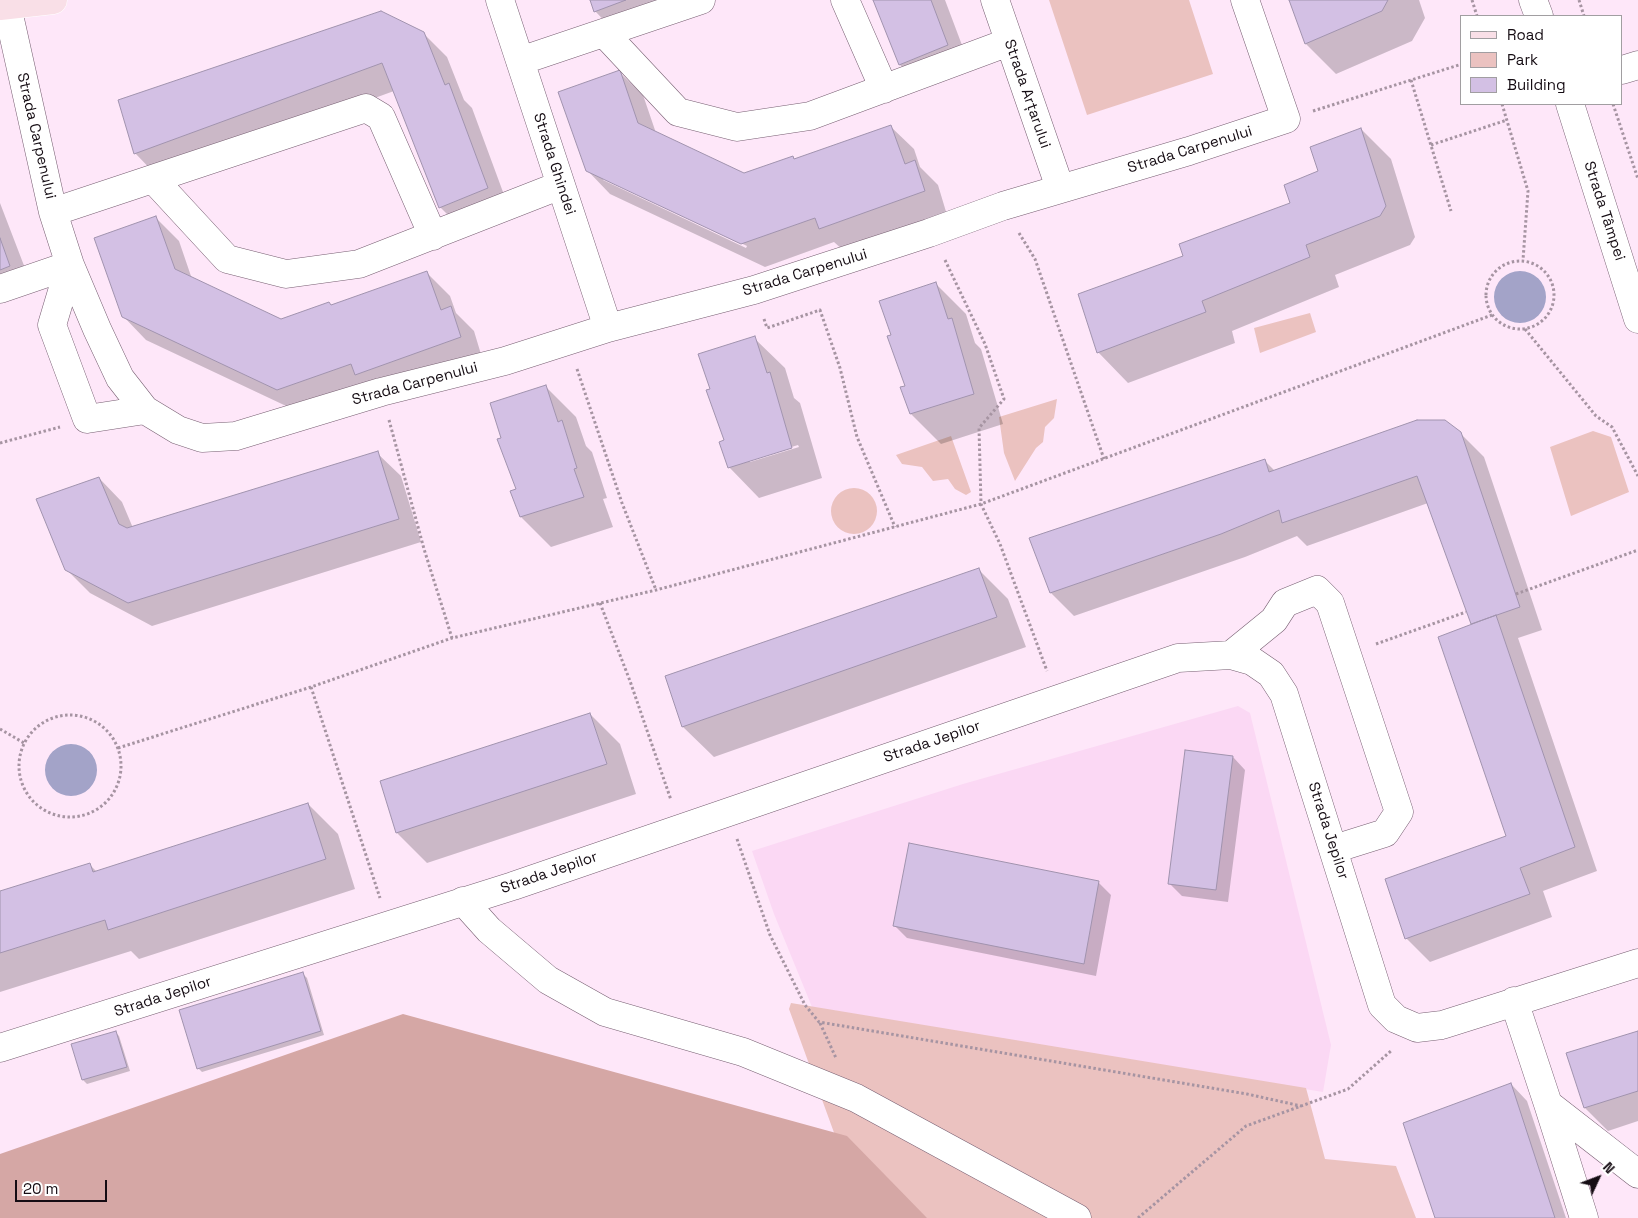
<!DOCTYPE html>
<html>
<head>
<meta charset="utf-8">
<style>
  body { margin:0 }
  #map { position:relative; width:1638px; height:1218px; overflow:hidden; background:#fee7f9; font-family:"Space Grotesk",sans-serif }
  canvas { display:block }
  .legend { position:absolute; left:1460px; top:15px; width:162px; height:90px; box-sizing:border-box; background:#fff; border:1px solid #a19ea1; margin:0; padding:6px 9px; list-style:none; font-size:15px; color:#150c13 }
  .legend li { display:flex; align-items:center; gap:10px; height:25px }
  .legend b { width:25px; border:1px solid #a19ea1 }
  .north { position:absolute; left:1573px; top:1153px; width:50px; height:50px; -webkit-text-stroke:4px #fff; paint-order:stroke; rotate:47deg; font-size:14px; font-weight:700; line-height:20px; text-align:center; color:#150c13 }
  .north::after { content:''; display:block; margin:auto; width:18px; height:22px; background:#150c13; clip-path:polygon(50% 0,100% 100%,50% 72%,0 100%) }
  .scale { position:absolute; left:15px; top:1180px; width:92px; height:22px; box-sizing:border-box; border:2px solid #150c13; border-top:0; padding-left:6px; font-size:15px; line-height:18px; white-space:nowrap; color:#150c13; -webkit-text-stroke:4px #fff; paint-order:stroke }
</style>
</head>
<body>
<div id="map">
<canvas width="1638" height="1218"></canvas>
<ul class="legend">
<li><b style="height:6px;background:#f9dfe7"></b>Road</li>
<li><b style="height:14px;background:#ebc2c0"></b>Park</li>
<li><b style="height:14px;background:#d3c0e4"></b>Building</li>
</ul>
<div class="north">N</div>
<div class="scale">20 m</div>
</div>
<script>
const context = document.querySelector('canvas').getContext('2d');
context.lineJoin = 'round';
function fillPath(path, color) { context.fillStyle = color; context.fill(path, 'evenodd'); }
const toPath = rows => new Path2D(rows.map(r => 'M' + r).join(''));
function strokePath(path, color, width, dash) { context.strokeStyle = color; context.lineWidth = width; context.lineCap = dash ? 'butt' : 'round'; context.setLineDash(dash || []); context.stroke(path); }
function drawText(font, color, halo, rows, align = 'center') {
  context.font = font + ' "Space Grotesk",sans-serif'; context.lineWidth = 5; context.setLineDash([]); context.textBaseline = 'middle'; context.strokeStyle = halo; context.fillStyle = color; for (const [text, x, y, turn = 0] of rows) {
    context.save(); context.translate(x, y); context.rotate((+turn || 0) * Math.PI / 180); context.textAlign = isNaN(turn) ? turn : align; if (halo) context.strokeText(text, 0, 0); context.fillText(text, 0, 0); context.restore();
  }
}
fillPath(toPath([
  [1238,706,1250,713,1331,1045,1323,1092,812,1007,774,914,752,851,963,784]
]), '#fbd8f4');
fillPath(toPath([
  [1049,0,1189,0,1213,74,1087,115],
  [1310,313,1316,332,1260,353,1254,328],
  [1057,399,1054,418,1045,427,1043,442,1036,448,1015,481,1004,453,999,417],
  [1593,431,1611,437,1629,492,1571,516,1550,447],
  [951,436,971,492,966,495,955,489,948,479,933,481,922,467,902,464,896,455],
  '831 511a23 23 0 1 1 46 0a23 23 0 1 1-46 0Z',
  [791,1003,1306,1088,1325,1159,1396,1166,1416,1218,856,1218,856,1193,789,1009]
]), '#ebc2c0');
fillPath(toPath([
  [403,1014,847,1136,927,1218,0,1218,0,1154]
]), '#d5a7a5');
fillPath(toPath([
  '1494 297a26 26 0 1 1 52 0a26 26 0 1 1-52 0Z',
  '45 770a26 26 0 1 1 52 0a26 26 0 1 1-52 0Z'
]), '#a3a3c8');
fillPath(toPath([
  [591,0,713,0,618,35,595,11],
  [874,0,945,0,971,69,924,88,900,65],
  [1291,0,1419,0,1425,18,1412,41,1336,74,1306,44],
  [423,33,447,57,464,100,472,108,510,211,463,230,440,207,394,91,158,177,135,153],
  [619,72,643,95,656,133,744,175,793,157,795,160,890,126,914,149,920,167,938,185,947,215,844,251,834,242,765,267,610,194,587,170],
  [603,177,747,246,746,248,603,180],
  [1361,129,1391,159,1415,237,1410,245,1335,275,1339,287,1232,331,1235,343,1128,383,1098,352,1185,257,1292,204],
  [0,203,33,289,0,302],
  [156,218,179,241,192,279,281,321,331,306,427,273,450,296,456,313,474,331,483,361,301,413,146,340,123,316],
  [936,284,966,314,975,343,981,349,1003,424,941,444,911,414,907,386,893,336],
  [754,338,785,368,794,398,800,403,822,478,759,498,729,467,726,440],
  [798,445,799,447,750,462,750,460],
  [546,387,576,417,586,446,592,452,607,498,603,499,613,527,551,547,521,517,517,490,503,439],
  [1460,433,1484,457,1542,630,1518,638,1597,871,1543,891,1552,917,1430,962,1407,939,1386,880,1508,837,1472,625,1428,503,1307,546,1297,536,1245,557,1074,616,1051,593,1265,461,1275,471],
  [377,453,401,476,421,542,152,626,90,593,66,569,99,478,122,502,133,528],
  [978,569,1008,599,1026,647,714,757,683,727,666,677],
  [590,714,620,744,636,794,427,863,397,833,382,782],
  [1233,757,1245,770,1228,902,1182,896,1170,884],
  [308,804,338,834,355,889,139,959,131,951,0,992,0,892,89,864,97,872],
  [1098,882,1111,895,1096,976,907,938,894,925],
  [303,974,307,978,324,1035,202,1072,198,1068],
  [115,1032,119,1036,130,1071,87,1084,83,1080],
  [1638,1032,1638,1121,1608,1131,1585,1108,1568,1054],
  [1511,1084,1527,1101,1566,1218,1436,1218]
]), '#0003');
const building = toPath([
  [590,0,626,0,594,12,590,0],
  [873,0,931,0,948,45,899,65,873,0],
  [1289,0,1388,0,1382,11,1305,44,1289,0],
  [381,11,424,32,445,85,449,83,488,188,439,208,382,63,134,154,118,100,381,11],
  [620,70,638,123,744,173,793,156,794,159,891,125,905,164,915,160,925,191,819,229,815,218,741,244,586,171,558,92,620,70],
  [1361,128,1386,206,1380,216,1306,245,1310,257,1202,301,1206,312,1097,353,1078,294,1183,256,1179,244,1290,203,1284,185,1318,171,1310,147,1361,128],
  [156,216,175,269,281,319,329,302,331,305,427,271,441,310,451,306,461,337,355,375,351,364,277,390,122,317,94,238,156,216],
  [0,238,10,266,0,270,0,238],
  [936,282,948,319,952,318,974,394,910,414,900,387,905,386,887,336,891,335,879,301,936,282],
  [755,336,767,373,770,372,792,448,728,468,719,442,724,440,706,390,710,389,698,354,755,336],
  [546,385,558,422,562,420,577,468,574,469,584,497,520,517,510,491,516,489,497,439,501,438,490,403,546,385],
  [1417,420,1445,420,1461,432,1520,607,1471,624,1417,476,1282,523,1279,510,1221,534,1050,593,1029,538,1265,459,1269,472,1417,420],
  [378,451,399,519,128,603,65,570,36,499,99,477,119,524,127,528,378,451],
  [979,568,997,617,682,727,665,676,979,568],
  [1496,615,1575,847,1520,868,1530,894,1405,939,1385,879,1506,836,1438,637,1496,615],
  [590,713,607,764,396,833,380,781,590,713],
  [1185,750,1233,756,1216,890,1168,884,1185,750],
  [308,803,326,859,108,930,105,920,0,953,0,891,90,863,93,872,308,803],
  [909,843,1099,881,1084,964,893,926,909,843],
  [303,972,321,1031,197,1069,179,1010,303,972],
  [116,1031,127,1067,82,1080,71,1044,116,1031],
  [1638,1031,1638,1091,1584,1108,1566,1053,1638,1031],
  [1511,1083,1555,1218,1435,1218,1403,1123,1511,1083]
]);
fillPath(building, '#d3c0e4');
strokePath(building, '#a193ae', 1);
const minor = toPath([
  [500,0,608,328],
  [845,0,884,89],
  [995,0,1060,188],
  [1533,0,1539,16],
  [7,6,53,212,70,265,97,329,120,378,145,410,178,430,202,438,236,436,381,392,505,361,608,328,754,290,929,233,1003,206,1189,151,1286,119,1245,0],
  [604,33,678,112,737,127,810,116,1009,42],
  [520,61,701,0],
  [1622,70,1638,65],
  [1570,104,1638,319],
  [154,180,227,259,286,274,359,264,561,185],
  [53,212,366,108,381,117,433,236],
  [70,265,52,325,87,419,145,410],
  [0,289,70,265],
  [1231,655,1274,620,1285,603,1317,590,1330,603,1399,812,1385,833,1334,849],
  [463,901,489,930,548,980,605,1012,743,1052,856,1098,1077,1218],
  [1514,1001,1548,1104,1638,1174],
  [0,1048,513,886,1178,658,1231,655,1252,661,1271,674,1284,694,1382,1005,1396,1019,1417,1028,1442,1025,1638,963],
  [1548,1104,1584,1218]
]);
const major = toPath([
  [0,6,53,0]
]);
strokePath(minor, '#775f72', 29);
strokePath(major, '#fff', 29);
strokePath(toPath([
  [1472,0,1477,16],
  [1579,0,1584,16],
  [1411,80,1451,211],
  [1502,104,1528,191,1523,260],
  [1613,104,1638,179],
  [1313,111,1462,64],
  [1431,145,1507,120],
  [1019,233,1035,259,1104,459],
  [945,260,985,344,1004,399,979,428,981,504,1000,544,1047,671],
  '1486 295a34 34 0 1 1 68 0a34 34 0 1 1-68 0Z',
  [764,319,767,328,820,310,840,368,857,437,895,527],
  [1525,329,1596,416,1612,427,1638,476],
  [577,369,622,503,656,590],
  [389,420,424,549,452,638],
  [0,443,60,427],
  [1516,594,1638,550],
  [600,603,630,681,671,800],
  [1376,644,1466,612],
  [311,687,380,898],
  '19 766a51 51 0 1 1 102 0a51 51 0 1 1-102 0Z',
  [0,729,24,743],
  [118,748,311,687,452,638,656,590,981,504,1492,315],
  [737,839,770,935,805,1005,819,1022,1247,1094,1301,1106],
  [820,1023,836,1058],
  [1138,1218,1246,1126,1348,1089,1392,1050]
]), '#a694a2', 3, [2.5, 2.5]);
strokePath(minor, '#fff', 28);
strokePath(major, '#f9dfe7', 28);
drawText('15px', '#150c13', '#fff', [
  ["Strada Arțarului",1027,94,71],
  ["Strada Carpenului",36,136,77],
  ["Strada Carpenului",1190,150,-17],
  ["Strada Ghindei",554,164,72],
  ["Strada Tâmpei",1604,211,72],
  ["Strada Carpenului",805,273,-17],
  ["Strada Carpenului",415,384,-15],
  ["Strada Jepilor",932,742,-19],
  ["Strada Jepilor",1328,831,72],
  ["Strada Jepilor",549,873,-19],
  ["Strada Jepilor",163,997,-18]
]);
</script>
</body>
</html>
